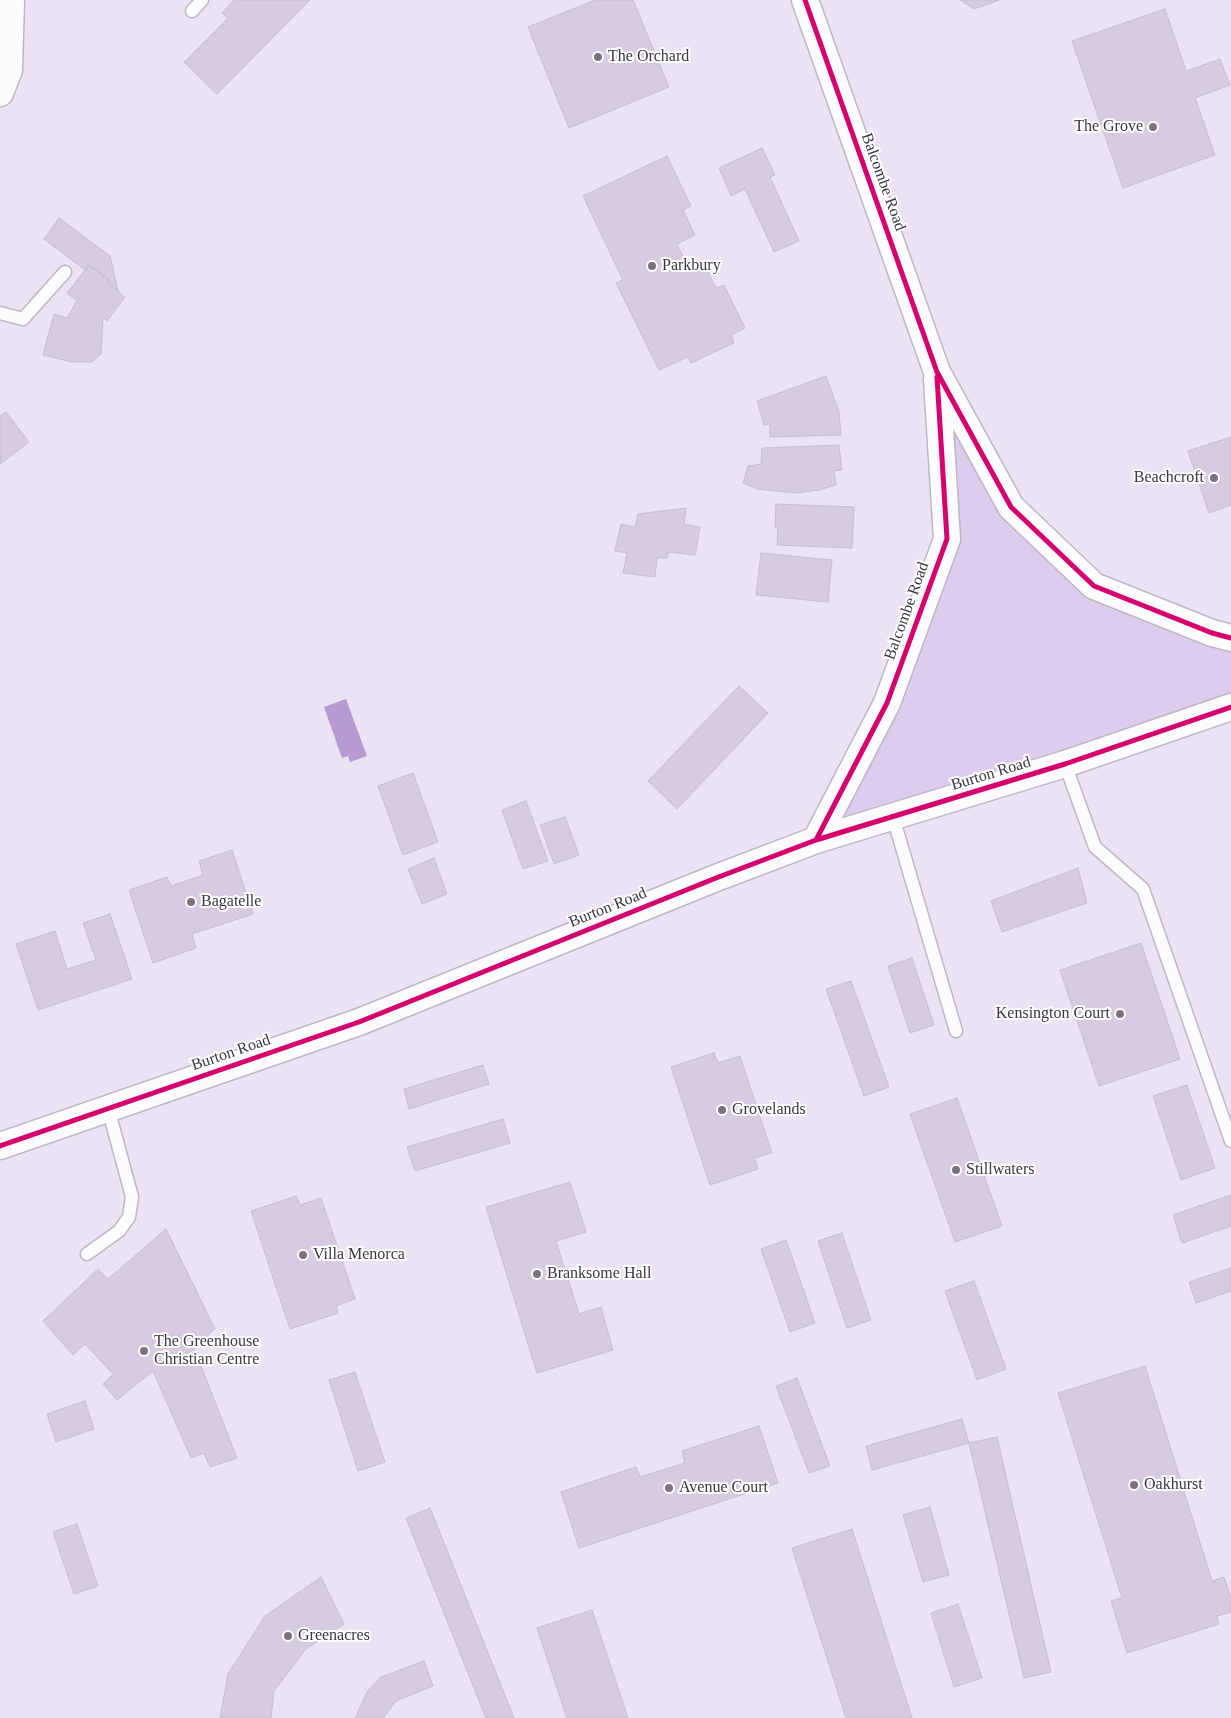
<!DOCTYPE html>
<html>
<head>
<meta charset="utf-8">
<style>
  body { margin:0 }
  canvas { display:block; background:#ebe2f3 }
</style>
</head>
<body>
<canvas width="1231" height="1718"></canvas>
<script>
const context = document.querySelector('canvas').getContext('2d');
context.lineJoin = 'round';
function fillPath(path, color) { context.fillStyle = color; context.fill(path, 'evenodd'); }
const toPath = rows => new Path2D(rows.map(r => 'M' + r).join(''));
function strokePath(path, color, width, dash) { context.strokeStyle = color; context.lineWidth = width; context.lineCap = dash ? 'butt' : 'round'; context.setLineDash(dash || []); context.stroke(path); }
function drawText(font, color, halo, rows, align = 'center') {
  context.font = font + ' "Times New Roman",serif'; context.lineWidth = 4; context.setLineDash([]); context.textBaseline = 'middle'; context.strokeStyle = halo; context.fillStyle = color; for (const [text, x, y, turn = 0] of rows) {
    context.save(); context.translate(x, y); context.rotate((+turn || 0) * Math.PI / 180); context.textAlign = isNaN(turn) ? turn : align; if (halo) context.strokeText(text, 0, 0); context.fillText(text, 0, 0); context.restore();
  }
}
fillPath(toPath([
  [942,381,1011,507,1094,586,1231,638,1231,707,816,840,947,539]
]), '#deccee');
fillPath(toPath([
  [346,699,367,756,350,762,348,756,342,758,324,707]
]), '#b899d2');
const building = toPath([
  [234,0,310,0,217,94,184,62,228,18,222,13,234,0],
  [595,0,633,0,669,87,569,128,528,27,595,0],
  [960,0,999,0,974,9,960,0],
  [1165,9,1186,71,1220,59,1230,85,1195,98,1215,155,1123,188,1072,41,1165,9],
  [762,148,775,175,770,177,799,241,774,252,745,189,731,196,719,168,762,148],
  [667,156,691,206,683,210,695,235,677,244,689,269,703,262,716,288,724,285,745,328,731,335,734,343,691,363,688,357,659,370,616,283,623,280,583,196,667,156],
  [59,218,110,256,118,291,109,284,108,279,89,265,85,270,44,239,59,218],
  [89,265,108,279,109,284,125,297,107,321,103,317,101,354,92,362,72,362,43,355,54,314,67,318,77,301,67,293,89,265],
  [826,376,839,412,841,435,770,437,770,424,764,425,757,401,826,376],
  [6,412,29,442,0,464,0,416,6,412],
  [1231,437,1231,505,1209,513,1188,451,1231,437],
  [839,445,842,470,834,471,836,485,819,490,796,493,757,489,743,483,748,466,761,464,762,448,839,445],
  [776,504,854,507,852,548,777,545,778,528,775,528,776,504],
  [686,508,684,524,700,527,695,555,669,552,667,558,657,558,655,577,623,573,627,553,615,551,621,524,635,527,638,514,686,508],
  [761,553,832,560,828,602,756,595,761,553],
  [739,686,768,713,677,809,648,781,739,686],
  [413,773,438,842,403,855,378,786,413,773],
  [526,801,548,861,523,869,502,810,526,801],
  [565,817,579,855,554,864,540,825,565,817],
  [232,850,253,914,192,934,196,948,153,963,129,890,167,877,171,886,203,875,199,861,232,850],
  [434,858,447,894,422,904,408,869,434,858],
  [1078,868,1087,903,1002,932,991,901,1078,868],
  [110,914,132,979,38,1010,16,944,55,931,67,969,96,960,83,923,110,914],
  [1141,943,1180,1059,1099,1086,1060,970,1141,943],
  [912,958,934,1025,910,1033,888,966,912,958],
  [851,981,889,1087,864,1096,826,989,851,981],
  [714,1053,718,1063,740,1056,772,1153,754,1158,758,1169,710,1185,671,1067,714,1053],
  [483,1065,489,1084,409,1109,404,1089,483,1065],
  [1187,1085,1215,1168,1181,1180,1153,1096,1187,1085],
  [957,1098,1002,1226,955,1242,910,1114,957,1098],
  [503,1119,510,1143,415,1171,407,1147,503,1119],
  [570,1182,586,1232,556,1241,579,1314,601,1307,613,1350,537,1373,486,1207,570,1182],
  [1231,1195,1231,1226,1182,1243,1173,1215,1231,1195],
  [296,1196,300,1205,321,1198,355,1299,336,1306,338,1313,290,1329,251,1211,296,1196],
  [166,1229,215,1329,194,1348,237,1458,210,1467,204,1453,191,1458,153,1371,117,1400,103,1384,113,1374,85,1344,73,1355,43,1321,98,1269,108,1279,166,1229],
  [842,1233,871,1320,847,1328,818,1241,842,1233],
  [786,1240,815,1323,790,1332,761,1249,786,1240],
  [1231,1268,1231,1291,1196,1303,1189,1282,1231,1268],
  [974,1281,1006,1369,977,1380,945,1291,974,1281],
  [1145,1366,1212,1581,1224,1577,1231,1598,1231,1612,1217,1616,1219,1624,1127,1653,1111,1601,1122,1598,1058,1393,1145,1366],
  [355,1372,385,1462,358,1471,329,1380,355,1372],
  [797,1378,830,1466,809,1473,776,1386,797,1378],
  [85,1401,94,1429,56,1442,47,1414,85,1401],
  [962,1419,969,1443,872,1470,866,1446,962,1419],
  [759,1426,778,1483,579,1548,561,1492,636,1467,640,1477,685,1463,682,1451,759,1426],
  [997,1437,1051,1672,1024,1678,969,1443,997,1437],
  [930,1507,949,1575,923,1582,903,1515,930,1507],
  [430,1508,514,1718,486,1718,406,1518,430,1508],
  [77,1524,98,1586,74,1594,53,1532,77,1524],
  [852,1529,912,1718,846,1718,792,1548,852,1529],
  [321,1577,344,1624,306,1649,274,1691,271,1718,220,1718,228,1674,265,1616,321,1577],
  [958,1604,982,1678,954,1687,931,1613,958,1604],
  [592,1610,628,1718,567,1718,537,1628,592,1610],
  [424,1661,433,1686,396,1701,383,1718,355,1718,367,1692,381,1677,424,1661]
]);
fillPath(building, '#d7cbe2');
strokePath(building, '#c6bfcc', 1);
const service = toPath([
  [192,11,202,0],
  [0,313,23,319,65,272],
  [1065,764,1095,847,1143,889,1231,1141],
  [893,817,956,1031],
  [87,1254,119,1231,129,1217,132,1197,108,1108]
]);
const minor = toPath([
  [805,0,937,372,1011,507,1094,586,1212,633,1231,638],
  [0,93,9,70,11,0],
  [816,840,887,703,947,539,937,380],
  [0,1146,359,1022,716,878,816,840,1065,764,1231,707]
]);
strokePath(service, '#bdb7c4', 15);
strokePath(minor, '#bdb7c4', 29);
strokePath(service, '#fcfbfd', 12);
strokePath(minor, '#fcfbfd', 26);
strokePath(toPath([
  [805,0,937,372,1011,507,1094,586,1212,633,1231,638],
  [816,840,887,703,947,539,937,377],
  [0,1146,359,1022,716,878,816,840,1065,764,1231,707]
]), '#d6006c', 5);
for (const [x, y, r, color] of [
  [598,57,5,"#797280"],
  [1153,127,5,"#797280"],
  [652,266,5,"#797280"],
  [1214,478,5,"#797280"],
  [191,902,5,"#797280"],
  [1120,1014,5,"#797280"],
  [722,1110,5,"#797280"],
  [956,1170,5,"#797280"],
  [303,1255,5,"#797280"],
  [537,1274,5,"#797280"],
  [144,1351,5,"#797280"],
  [1134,1485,5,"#797280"],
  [669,1488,5,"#797280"],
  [288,1636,5,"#797280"]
]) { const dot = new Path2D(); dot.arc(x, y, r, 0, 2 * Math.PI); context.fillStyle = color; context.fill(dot); strokePath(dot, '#fff', 2); }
drawText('16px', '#3b3542', '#fff', [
  ["The Orchard",608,57],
  ["The Grove",1143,127,"right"],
  ["Parkbury",662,266],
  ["Beachcroft",1204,478,"right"],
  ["Bagatelle",201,902],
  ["Kensington Court",1110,1014,"right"],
  ["Grovelands",732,1110],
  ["Stillwaters",966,1170],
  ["Villa Menorca",313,1255],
  ["Branksome Hall",547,1274],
  ["The Greenhouse",154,1342],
  ["Christian Centre",154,1360],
  ["Oakhurst",1144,1485],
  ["Avenue Court",679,1488],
  ["Greenacres",298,1636]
], 'left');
drawText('16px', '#3b3542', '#fff', [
  ["Balcombe Road",883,182,70],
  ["Balcombe Road",907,611,-70],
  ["Burton Road",991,774,-17],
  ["Burton Road",608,908,-22],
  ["Burton Road",231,1053,-19]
]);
</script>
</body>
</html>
